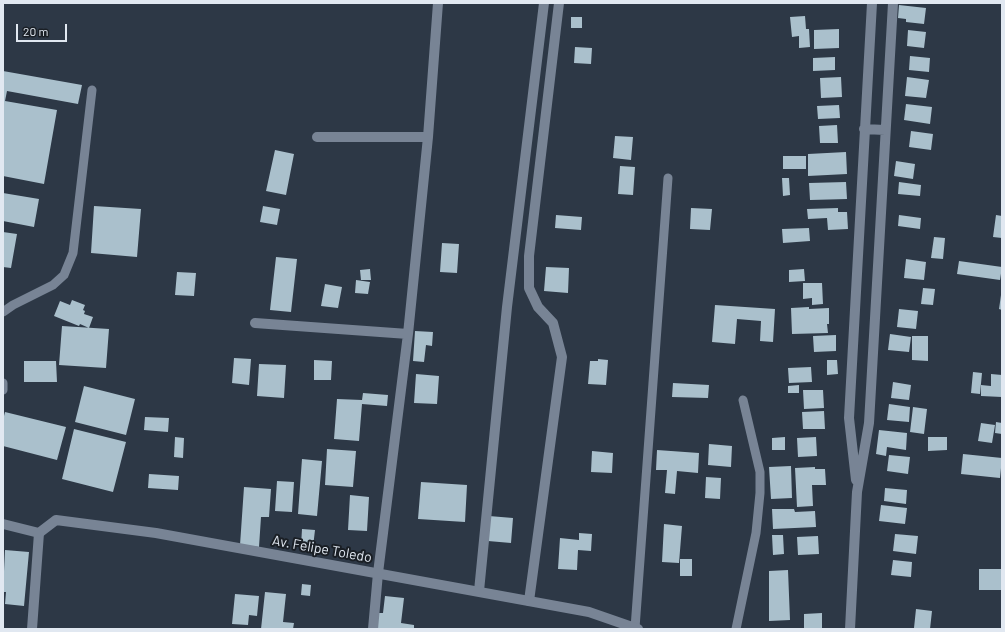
<!DOCTYPE html>
<html>
<head>
<meta charset="utf-8">
<style>
  body { margin:0 }
  #map { position:relative; width:1005px; height:632px; overflow:hidden; background:#2d3846; font-family:Barlow,sans-serif }
  canvas { display:block }
  .frame { position:absolute; inset:0; border:4px solid #e1e8f1; pointer-events:none }
  .scale { position:absolute; left:16px; top:24px; width:51px; height:18px; box-sizing:border-box; border:2px solid #e1e8f1; border-top:0; padding-left:5px; font-size:12px; line-height:14px; white-space:nowrap; color:#e1e8f1; -webkit-text-stroke:3px #1a1f25; paint-order:stroke }
</style>
</head>
<body>
<div id="map">
<canvas width="1005" height="632"></canvas>
<div class="frame"></div>
<div class="scale">20 m</div>
</div>
<script>
const context = document.querySelector('canvas').getContext('2d');
context.lineJoin = 'round';
function fillPath(path, color) { context.fillStyle = color; context.fill(path, 'evenodd'); }
const toPath = rows => new Path2D(rows.map(r => 'M' + r).join(''));
function strokePath(path, color, width, dash) { context.strokeStyle = color; context.lineWidth = width; context.lineCap = dash ? 'butt' : 'round'; context.setLineDash(dash || []); context.stroke(path); }
function drawText(font, color, halo, rows, align = 'center') {
  context.font = font + ' Barlow,sans-serif'; context.lineWidth = 4; context.setLineDash([]); context.textBaseline = 'middle'; context.strokeStyle = halo; context.fillStyle = color; for (const [text, x, y, turn = 0] of rows) {
    context.save(); context.translate(x, y); context.rotate((+turn || 0) * Math.PI / 180); context.textAlign = isNaN(turn) ? turn : align; if (halo) context.strokeText(text, 0, 0); context.fillText(text, 0, 0); context.restore();
  }
}
fillPath(toPath([
  [899,5,926,8,924,24,906,22,906,19,898,18],
  [805,16,806,29,809,29,810,47,799,48,799,36,792,37,790,17],
  [571,17,582,17,582,28,571,28],
  [839,29,839,48,814,49,814,30],
  [908,30,926,32,924,48,907,46],
  [575,47,592,48,591,64,574,63],
  [910,56,930,58,929,72,909,70],
  [835,57,835,70,813,71,813,58],
  [3,71,82,85,78,104,7,91,5,101,57,110,44,184,3,176],
  [841,77,842,97,821,98,820,78],
  [907,77,929,80,926,98,905,96],
  [906,104,932,107,930,124,904,120],
  [839,105,840,118,818,119,817,106],
  [837,125,838,143,820,143,819,126],
  [911,131,933,134,931,150,909,147],
  [615,136,633,137,631,160,613,158],
  [275,150,294,154,286,195,266,191],
  [846,152,847,174,808,176,808,154],
  [783,156,806,156,806,169,783,169],
  [896,161,915,164,913,179,894,176],
  [620,166,635,167,633,195,618,194],
  [782,178,789,178,790,195,783,196],
  [846,182,847,199,810,200,809,183],
  [899,182,921,185,920,196,898,194],
  [3,193,39,199,34,227,3,221],
  [94,206,141,209,137,257,91,253],
  [263,206,280,209,277,225,260,222],
  [691,208,712,209,710,230,690,229],
  [838,208,838,212,847,212,848,229,828,230,827,218,808,219,807,209],
  [556,215,582,217,581,230,555,228],
  [899,215,921,218,920,229,898,226],
  [996,215,1002,216,1002,238,993,237],
  [809,228,810,241,783,243,782,229],
  [3,232,17,234,11,268,3,267],
  [934,237,945,238,943,259,931,258],
  [442,243,459,244,457,273,440,272],
  [276,257,297,259,291,312,270,310],
  [906,259,926,262,924,280,904,278],
  [959,261,1002,267,1000,280,957,274],
  [546,267,569,268,568,293,544,291],
  [370,269,371,280,361,280,360,270],
  [804,269,805,281,789,282,789,270],
  [177,272,196,273,194,296,175,295],
  [356,280,370,282,368,294,355,293],
  [803,283,822,283,823,304,812,305,812,298,803,299],
  [325,284,342,287,338,308,321,306],
  [923,288,935,289,933,305,921,304],
  [1001,295,1002,295,1002,310,999,309],
  [72,300,85,305,83,310,85,311,84,314,93,317,89,328,80,324,79,326,54,316,60,301,70,305],
  [715,305,775,309,773,342,760,341,761,321,737,319,735,344,712,342],
  [809,307,809,309,829,308,829,324,827,324,828,333,792,334,791,308],
  [899,309,918,311,916,329,897,327],
  [62,326,109,329,106,368,59,365],
  [415,331,433,332,432,346,426,345,424,362,413,361],
  [890,334,911,337,909,352,888,350],
  [836,335,836,351,814,352,813,336],
  [912,336,928,336,928,361,912,360],
  [234,358,251,359,249,385,232,383],
  [598,359,608,360,606,385,588,384,590,361,598,361],
  [314,360,332,361,331,380,314,380],
  [827,360,837,360,838,374,827,375],
  [24,361,56,361,57,382,24,382],
  [259,364,286,365,284,398,257,396],
  [811,367,812,382,789,383,788,368],
  [973,372,982,373,980,394,971,393],
  [416,374,439,376,437,404,414,403],
  [991,374,1002,375,1002,397,981,396,981,385,991,386],
  [893,382,911,385,909,400,891,398],
  [673,383,709,385,708,398,672,397],
  [799,385,799,393,788,393,788,386],
  [84,386,135,399,126,435,75,422],
  [803,390,823,390,824,408,804,409],
  [363,393,388,395,387,406,362,404,359,441,334,439,337,399,362,400],
  [889,404,910,407,909,422,887,420],
  [913,407,927,409,924,434,910,432],
  [824,411,825,429,803,429,802,412],
  [5,412,66,427,57,460,3,446,3,420],
  [145,417,169,418,168,432,144,430],
  [996,422,1002,423,1002,434,995,433],
  [981,423,995,425,992,443,978,441],
  [74,429,126,442,113,492,62,479],
  [879,430,907,433,906,450,887,447,886,456,876,454],
  [175,437,184,438,183,458,174,457],
  [785,437,785,450,772,450,772,438],
  [816,437,817,456,798,457,797,438],
  [928,437,947,437,947,450,928,451],
  [709,444,732,446,731,467,708,465],
  [327,449,356,451,353,487,325,485],
  [657,450,699,453,698,473,677,471,675,494,665,493,667,470,656,470],
  [592,451,613,453,612,473,591,472],
  [963,454,1002,458,1000,478,961,474],
  [889,455,910,457,908,474,887,471],
  [302,459,322,461,317,516,298,514],
  [791,466,792,498,771,499,769,467],
  [815,467,815,469,825,469,826,485,812,485,813,506,797,507,795,468],
  [149,474,179,476,178,490,148,488],
  [706,477,721,478,720,499,705,498],
  [277,481,294,482,292,512,275,511],
  [421,482,467,485,465,522,418,519],
  [244,487,271,489,269,517,261,517,259,547,240,545],
  [885,488,907,490,906,504,884,501],
  [350,495,369,497,367,531,348,530],
  [881,505,907,508,905,524,879,521],
  [772,509,794,509,795,512,815,511,816,527,773,529],
  [489,516,513,518,511,543,488,541],
  [664,524,682,526,679,563,662,562],
  [302,529,315,530,313,547,301,546],
  [579,533,592,534,591,551,578,550,577,570,558,569,560,538,579,540],
  [895,534,918,536,916,554,893,551],
  [772,535,783,535,784,554,773,555],
  [818,536,819,554,798,555,797,537],
  [5,550,29,552,24,606,5,604,6,592,3,592],
  [680,559,692,559,692,576,680,576],
  [893,560,912,562,911,577,891,575],
  [979,569,1002,569,1002,590,979,590],
  [788,570,790,620,769,621,769,571],
  [302,584,311,585,310,596,301,595],
  [265,592,286,594,283,622,294,623,293,629,261,629],
  [235,594,259,596,257,616,249,615,248,625,232,624],
  [385,596,404,598,401,623,414,625,414,629,376,629,377,613,383,613],
  [916,609,932,611,930,629,914,628],
  [822,613,822,629,804,629,804,614]
]), '#aac0cc');
strokePath(toPath([
  [3,312,13,305,53,285,64,275,73,253,92,90],
  [3,383,3,390],
  [635,628,668,178],
  [736,629,756,533,760,493,760,472,743,400]
]), '#788495', 9);
strokePath(toPath([
  [864,129,885,130],
  [317,137,428,137],
  [255,323,408,334],
  [856,480,849,418,872,3],
  [479,591,507,307,544,3],
  [529,601,562,357,553,323,538,307,529,288,529,256,559,3],
  [32,629,39,533],
  [373,629,378,573,408,334,428,137,438,3],
  [850,629,857,492,869,423,893,3]
]), '#788495', 10);
strokePath(toPath([
  [3,524,39,533,56,520,156,533,589,612,638,629]
]), '#788495', 10);
drawText('14px', '#e1e8f1', '#1a1f25', [
  ["Av. Felipe Toledo",322,549,10]
]);
</script>
</body>
</html>
